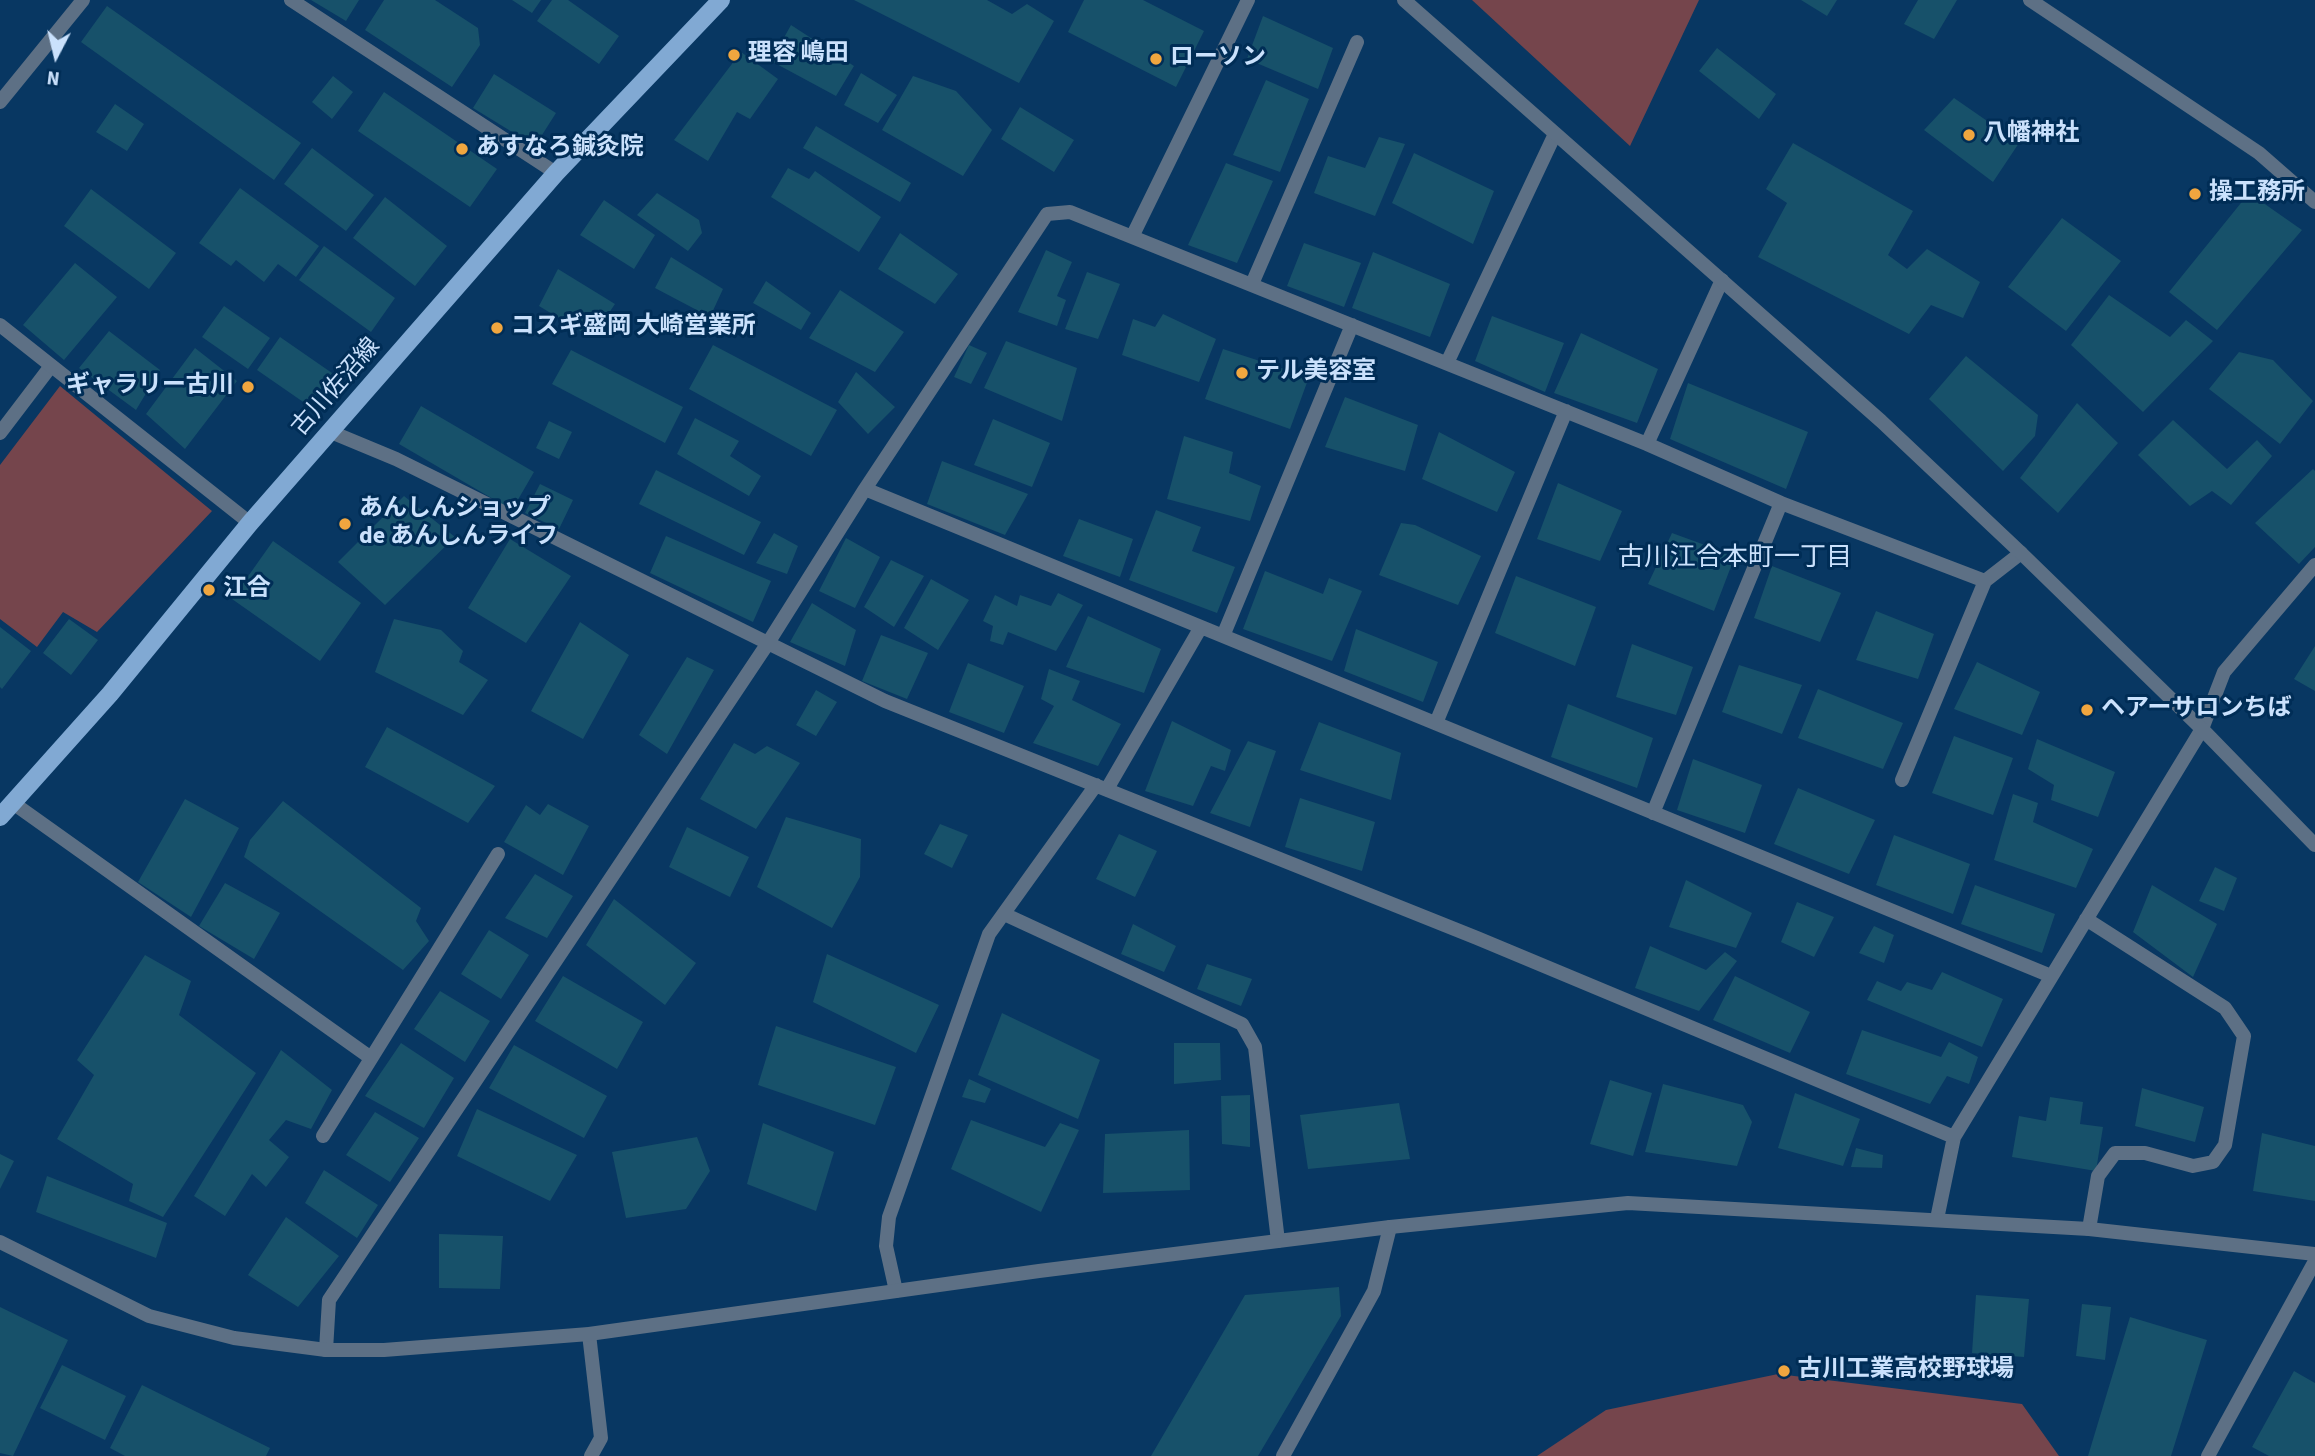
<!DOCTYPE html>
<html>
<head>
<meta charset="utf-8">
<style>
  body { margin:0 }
  #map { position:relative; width:2315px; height:1456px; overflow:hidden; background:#083762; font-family:"Source Sans 3",sans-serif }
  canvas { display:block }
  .north { position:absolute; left:21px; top:21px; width:70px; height:70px; -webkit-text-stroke:5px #002d56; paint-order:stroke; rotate:187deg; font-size:19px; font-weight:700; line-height:28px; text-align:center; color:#cae1fc }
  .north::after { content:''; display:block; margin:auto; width:24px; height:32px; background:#cae1fc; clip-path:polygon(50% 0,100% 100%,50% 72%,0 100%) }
</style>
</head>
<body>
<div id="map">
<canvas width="2315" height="1456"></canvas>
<div class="north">N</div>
</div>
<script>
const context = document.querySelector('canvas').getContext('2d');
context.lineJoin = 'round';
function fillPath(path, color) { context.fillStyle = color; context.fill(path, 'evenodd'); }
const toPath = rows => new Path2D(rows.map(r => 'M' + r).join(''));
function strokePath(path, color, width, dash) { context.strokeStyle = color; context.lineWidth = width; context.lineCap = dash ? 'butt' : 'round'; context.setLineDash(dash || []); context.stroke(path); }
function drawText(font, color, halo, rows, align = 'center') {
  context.font = font + ' "Source Sans 3","Noto Sans JP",sans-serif'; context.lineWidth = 6; context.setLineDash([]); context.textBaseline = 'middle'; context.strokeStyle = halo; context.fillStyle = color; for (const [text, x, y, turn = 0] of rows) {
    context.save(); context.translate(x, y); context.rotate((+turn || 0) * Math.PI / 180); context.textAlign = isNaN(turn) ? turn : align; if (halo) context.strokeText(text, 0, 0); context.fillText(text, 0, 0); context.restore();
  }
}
fillPath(toPath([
  [1472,0,1699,0,1630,146],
  [60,386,212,511,97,632,63,612,37,647,0,619,0,465],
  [1778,1374,2022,1404,2059,1456,1537,1456,1606,1410]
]), '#75454c');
fillPath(toPath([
  [311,0,359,0,346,21],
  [384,0,435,0,478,28,480,45,452,87,365,30],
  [512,0,541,0,532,13],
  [552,0,568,0,619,36,599,64,537,21],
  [854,0,987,0,1012,14,1027,4,1054,21,1019,83],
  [1084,0,1143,0,1204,31,1176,87,1068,32],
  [1801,0,1837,0,1827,16],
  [1918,0,1957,0,1934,39,1904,24],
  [107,6,301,143,274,180,81,42],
  [1263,16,1333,48,1318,89,1247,59],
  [791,25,854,66,836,96,771,61],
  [1717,48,1776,94,1759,119,1699,71],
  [741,52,778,79,750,119,737,112,708,161,674,140],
  [861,73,897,95,878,123,844,105],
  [494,74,556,113,535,146,473,108],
  [333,76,353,92,332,119,312,102],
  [913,76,956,91,992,130,963,176,882,130],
  [1266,80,1309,99,1280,172,1233,155],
  [384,92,497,169,470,207,358,131],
  [1954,98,2019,143,1993,182,1924,130],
  [115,104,144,124,127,151,96,132],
  [1020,107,1074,140,1054,172,1001,139],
  [816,126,911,183,900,202,803,148],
  [1379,137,1405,144,1375,216,1314,193,1328,156,1365,168],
  [1793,143,1913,211,1888,255,1907,269,1927,249,1980,282,1963,318,1931,305,1909,334,1758,257,1787,203,1766,189],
  [312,148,374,195,346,231,284,184],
  [1414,153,1494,191,1473,244,1392,203],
  [1226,163,1273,181,1237,263,1188,245],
  [788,168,809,179,815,171,881,217,859,252,771,197],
  [240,188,319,246,296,277,278,264,264,282,236,260,231,266,199,243],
  [91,189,176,253,149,289,64,226],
  [657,193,699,220,702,233,688,251,637,215],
  [2249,193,2302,230,2217,330,2169,292],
  [385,197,447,246,415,286,353,238],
  [604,200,655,235,634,269,580,235],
  [2062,218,2121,261,2066,331,2008,287],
  [900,233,958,274,935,304,878,269],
  [1304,243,1361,263,1344,307,1287,286],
  [324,246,395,298,371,332,299,280],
  [1046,250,1072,262,1057,296,1066,300,1057,326,1018,312],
  [1373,252,1450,284,1430,337,1352,308],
  [671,257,723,289,710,317,655,288],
  [75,263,117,297,64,360,23,325],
  [558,269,615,304,592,338,539,306],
  [1087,272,1120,284,1098,339,1065,329],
  [766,281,811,313,801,330,753,303],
  [840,290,904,332,875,372,809,338],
  [2109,295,2170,337,2186,320,2213,341,2143,412,2071,345],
  [224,306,270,338,248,369,202,337],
  [1163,314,1216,339,1199,382,1122,355,1133,319,1155,327],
  [1492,316,1564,343,1545,392,1475,361],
  [109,331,160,370,136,410,79,368],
  [1581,333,1658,369,1637,423,1554,393],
  [280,337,332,373,309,406,257,370],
  [1006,341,1077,368,1062,421,984,388],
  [713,345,837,410,811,456,689,389],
  [969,345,987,353,971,384,954,377],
  [195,348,237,381,185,449,146,414],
  [1223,349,1309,377,1290,429,1205,399],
  [571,350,683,407,665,443,552,384],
  [2239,352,2273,360,2313,401,2280,444,2209,389],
  [1966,356,2038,415,2035,436,2003,471,1929,399],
  [856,372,895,407,868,434,838,402],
  [1688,383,1808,432,1786,489,1670,439],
  [1345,397,1418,425,1405,471,1325,447],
  [2077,403,2118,443,2058,513,2020,478],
  [421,406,534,472,512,510,399,444],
  [695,418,739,441,730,456,761,476,749,496,677,454],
  [993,419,1050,443,1032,487,974,465],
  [2173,420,2227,469,2257,440,2272,456,2231,505,2212,491,2190,506,2138,455],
  [549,421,572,432,559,459,536,448],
  [1439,432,1515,472,1497,512,1422,479],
  [1184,436,1233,452,1229,473,1261,486,1250,521,1167,499],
  [942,461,1028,494,1005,535,927,504],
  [2313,469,2315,471,2315,547,2299,564,2255,523],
  [656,470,761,522,744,555,639,504],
  [1558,483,1622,511,1600,561,1537,539],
  [540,484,573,500,559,529,525,513],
  [404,496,455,537,385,605,338,562],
  [1156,510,1201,527,1192,551,1235,567,1217,613,1129,580],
  [1079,519,1133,539,1120,577,1063,556],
  [1401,523,1415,525,1481,556,1458,605,1379,575],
  [774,533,798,546,787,574,756,563],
  [1672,533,1735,556,1714,611,1648,584],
  [666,536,771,581,753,622,650,573],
  [846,538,880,557,855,608,819,591],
  [510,539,571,576,526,643,468,608],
  [273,541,361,603,320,661,232,599],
  [891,560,924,576,894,627,864,607],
  [1772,566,1841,593,1820,642,1754,618],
  [1265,571,1323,594,1329,578,1362,591,1332,661,1243,629],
  [1516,576,1596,607,1575,666,1495,633],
  [931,579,969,600,938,650,904,628],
  [1058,593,1083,605,1056,651,1008,632,1003,645,990,641,993,626,983,621,995,595,1017,606,1020,595,1051,606],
  [812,603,856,630,845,666,790,642],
  [1876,611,1934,634,1918,679,1856,660],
  [1088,616,1161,649,1144,693,1066,667],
  [69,619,98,640,71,675,43,653],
  [394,619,441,630,463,651,459,662,488,680,463,715,375,672],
  [580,622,629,655,583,739,531,711],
  [0,627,31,651,2,689,0,687],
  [1356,629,1438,662,1423,702,1344,671],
  [881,635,928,653,907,699,862,681],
  [1632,644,1693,667,1676,715,1616,697],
  [2315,646,2315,691,2294,679],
  [687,657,714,670,667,754,639,735],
  [1977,662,2040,692,2022,735,1954,709],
  [968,663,1024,686,1004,733,949,712],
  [1739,665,1802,685,1782,734,1722,712],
  [1049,669,1080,681,1072,700,1121,724,1098,766,1033,743,1054,706,1041,699],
  [1818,689,1903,723,1883,769,1798,738],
  [816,690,837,702,816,736,796,725],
  [1568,704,1653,738,1637,788,1551,757],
  [1172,721,1231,750,1225,771,1211,766,1193,806,1145,791],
  [1319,722,1401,753,1391,800,1300,770],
  [387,727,495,786,468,823,365,767],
  [1954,736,2013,758,1993,815,1932,793],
  [2037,739,2115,772,2098,817,2051,800,2054,785,2028,769],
  [1248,741,1276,751,1250,827,1210,813],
  [734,743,755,754,767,746,800,763,756,829,700,799],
  [1693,759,1762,785,1745,833,1677,810],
  [1798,788,1875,820,1849,874,1774,844],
  [2013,794,2038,803,2033,822,2093,849,2076,888,1994,860],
  [1300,798,1375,822,1362,871,1285,847],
  [185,799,239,828,191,917,138,882],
  [283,801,421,908,416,921,429,941,403,970,244,857,250,840],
  [548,804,589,826,563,875,504,842,526,805,540,815],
  [786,817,861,839,860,877,832,928,757,887],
  [940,824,968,835,952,868,924,854],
  [687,827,749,857,730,897,669,867],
  [1119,834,1157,851,1135,897,1096,879],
  [1894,835,1970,864,1953,914,1876,885],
  [2215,867,2237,878,2224,911,2199,901],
  [535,874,573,896,547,938,505,918],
  [1686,880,1752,913,1736,948,1669,927],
  [225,883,280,913,254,959,199,926],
  [1975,885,2055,914,2042,953,1961,924],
  [2152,885,2217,924,2193,977,2133,932],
  [614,899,696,963,665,1005,586,945],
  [1797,902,1834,917,1814,957,1781,942],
  [1133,924,1176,946,1164,972,1121,954],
  [1874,926,1894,935,1884,963,1859,953],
  [489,930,529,955,501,999,461,974],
  [1650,946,1706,970,1725,952,1737,961,1699,1011,1635,988],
  [827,954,939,1005,916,1053,813,1002],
  [145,955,191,981,179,1015,256,1073,163,1217,129,1201,133,1184,57,1139,94,1075,77,1060],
  [1207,964,1252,979,1241,1006,1197,989],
  [1942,972,2003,999,1982,1047,1867,1000,1877,981,1901,991,1907,982,1932,990],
  [563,976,643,1022,617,1069,535,1021],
  [1735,976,1810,1012,1790,1053,1713,1020],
  [440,991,490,1021,465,1062,414,1029],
  [1002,1013,1100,1060,1078,1119,978,1075],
  [776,1026,896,1067,875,1125,758,1085],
  [1862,1030,1941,1057,1949,1042,1978,1057,1969,1084,1947,1076,1930,1104,1846,1074],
  [401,1043,454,1078,424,1128,365,1096],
  [1174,1043,1220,1043,1221,1080,1174,1084],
  [514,1045,607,1096,584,1138,489,1088],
  [281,1050,332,1090,311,1129,286,1120,269,1140,289,1157,266,1187,252,1174,225,1216,194,1196],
  [969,1079,991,1089,985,1103,962,1097],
  [1610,1080,1652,1093,1633,1156,1590,1144],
  [1663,1084,1743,1105,1752,1122,1737,1166,1645,1152],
  [2142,1088,2204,1107,2195,1142,2135,1126],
  [1795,1093,1860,1119,1843,1166,1778,1148],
  [1250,1095,1250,1147,1222,1144,1221,1096],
  [2050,1097,2083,1102,2080,1124,2103,1127,2096,1171,2012,1157,2019,1116,2046,1121],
  [1399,1103,1410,1159,1308,1169,1300,1115],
  [477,1109,577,1155,550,1201,457,1156],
  [375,1112,419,1138,390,1182,346,1155],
  [971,1120,1045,1147,1060,1123,1079,1130,1041,1212,951,1169],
  [763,1123,834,1152,816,1211,747,1184],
  [1189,1130,1190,1190,1103,1193,1105,1134],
  [2262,1133,2315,1146,2315,1201,2253,1191],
  [697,1137,710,1171,686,1209,626,1218,612,1152],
  [1856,1148,1883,1155,1882,1168,1851,1167],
  [0,1154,14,1161,0,1189],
  [324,1170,378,1205,357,1238,305,1203],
  [47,1176,167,1223,156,1258,36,1212],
  [286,1217,339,1256,298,1307,248,1275],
  [439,1234,503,1236,500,1289,439,1288],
  [1339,1287,1341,1316,1258,1456,1151,1456,1245,1295],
  [1976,1295,2029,1299,2024,1357,1972,1353],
  [2082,1304,2111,1307,2105,1360,2076,1356],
  [0,1307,68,1340,13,1456,0,1453],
  [2130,1317,2207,1340,2171,1456,2088,1456],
  [62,1365,126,1396,105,1440,40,1408],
  [2294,1371,2315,1383,2315,1456,2269,1456,2252,1447],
  [142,1385,270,1448,266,1456,125,1456,110,1448]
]), '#17516a');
strokePath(toPath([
  [291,0,556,173],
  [0,433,51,366]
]), '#5d7085', 14);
strokePath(toPath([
  [2030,0,2259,153,2315,202],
  [0,102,83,0],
  [1132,237,1248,0],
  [1252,284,1357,42],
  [0,325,250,523],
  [1447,363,1555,134],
  [331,432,396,459,885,701,1477,938,1954,1137,1937,1219],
  [1647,444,1722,280],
  [865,489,2051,976],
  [1223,636,1352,325],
  [1436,723,1566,411],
  [1902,780,1985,581],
  [1107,789,1201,627],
  [13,803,371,1058],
  [1653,813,1781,503],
  [1004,914,1242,1024,1255,1047,1278,1241],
  [2086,919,2225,1008,2244,1036,2225,1145,2213,1162,2193,1166,2145,1153,2115,1153,2098,1176,2089,1229],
  [323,1136,498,854],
  [1954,1137,2202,729,2224,672,2315,565],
  [896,1291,886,1246,889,1217,989,934,1096,785],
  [589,1334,601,1438,591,1456],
  [326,1350,329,1300,768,643,865,489,1047,214,1070,212,1647,444,1781,503,1985,581,2021,553],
  [1283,1456,1374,1291,1390,1227],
  [2208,1456,2315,1261]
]), '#5d7085', 14);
strokePath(toPath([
  [1404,0,1881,421,2021,553,2202,729,2315,845],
  [0,1242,149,1316,234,1338,326,1350,384,1350,589,1334,1039,1271,1278,1241,1390,1227,1628,1203,2089,1229,2315,1254]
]), '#5d7085', 14);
strokePath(toPath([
  [0,817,110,694,250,523,556,173,721,0]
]), '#81a9d3', 18);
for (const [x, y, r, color] of [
  [734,55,7,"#f0a63f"],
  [1156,59,7,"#f0a63f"],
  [1969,135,7,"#f0a63f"],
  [462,149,7,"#f0a63f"],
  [2195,194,7,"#f0a63f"],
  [497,328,7,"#f0a63f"],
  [1242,373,7,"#f0a63f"],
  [248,387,7,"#f0a63f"],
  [345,524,7,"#f0a63f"],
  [209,590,7,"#f0a63f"],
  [2087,710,7,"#f0a63f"],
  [1784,1371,7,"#f0a63f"]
]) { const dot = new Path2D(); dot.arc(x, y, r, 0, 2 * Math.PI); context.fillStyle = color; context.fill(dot); strokePath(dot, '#002d56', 2.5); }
drawText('bold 24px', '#cae1fc', '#002d56', [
  ["理容 嶋田",748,55],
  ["ローソン",1170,59],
  ["八幡神社",1983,135],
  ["あすなろ鍼灸院",476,149],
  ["操工務所",2209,194],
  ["コスギ盛岡 大崎営業所",511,328],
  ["テル美容室",1256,373],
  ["ギャラリー古川",234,387,"right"],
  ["あんしんショップ",359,510],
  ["de あんしんライフ",359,538],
  ["江合",223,590],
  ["ヘアーサロンちば",2101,710],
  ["古川工業高校野球場",1798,1371]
], 'left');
drawText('24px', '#cae1fc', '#002d56', [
  ["古川佐沼線",337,388,-49]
]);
drawText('26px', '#cae1fc', '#002d56', [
  ["古川江合本町一丁目",1735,559]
]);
</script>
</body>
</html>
